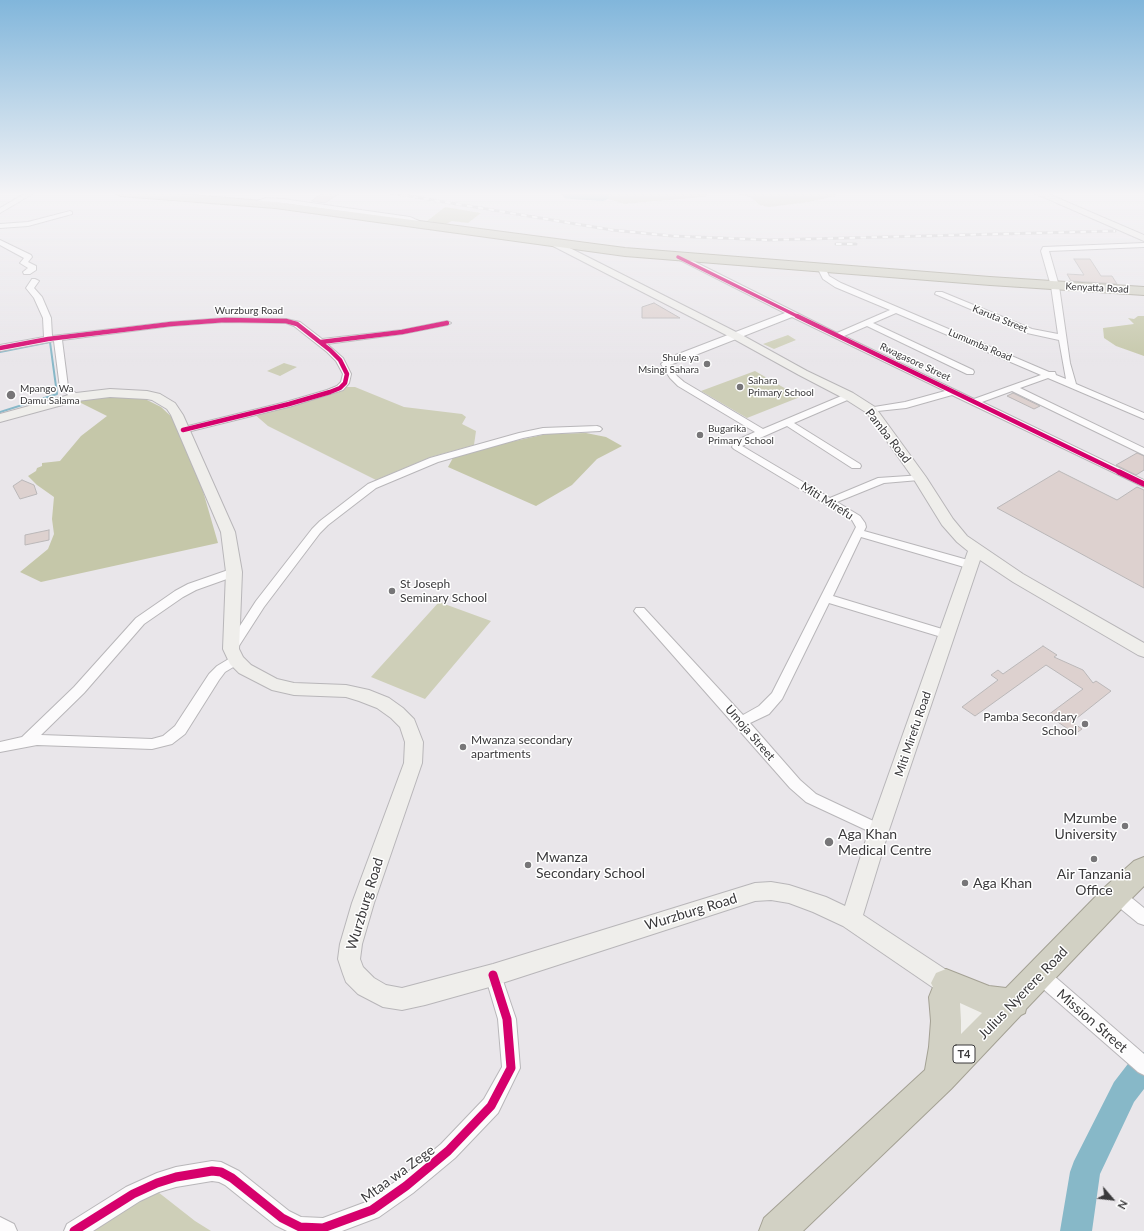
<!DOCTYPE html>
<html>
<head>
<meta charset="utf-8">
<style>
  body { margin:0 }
  #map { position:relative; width:1144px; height:1231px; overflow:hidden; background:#e9e6ea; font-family:Lato,sans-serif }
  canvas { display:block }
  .north { position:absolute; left:1092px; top:1179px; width:40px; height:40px; -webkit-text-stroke:3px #fff; paint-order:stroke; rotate:118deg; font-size:11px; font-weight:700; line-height:16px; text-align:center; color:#3a393b }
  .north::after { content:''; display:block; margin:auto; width:14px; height:18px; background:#3a393b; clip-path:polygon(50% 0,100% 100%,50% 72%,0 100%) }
</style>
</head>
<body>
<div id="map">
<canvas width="1144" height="1231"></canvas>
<div class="north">N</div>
</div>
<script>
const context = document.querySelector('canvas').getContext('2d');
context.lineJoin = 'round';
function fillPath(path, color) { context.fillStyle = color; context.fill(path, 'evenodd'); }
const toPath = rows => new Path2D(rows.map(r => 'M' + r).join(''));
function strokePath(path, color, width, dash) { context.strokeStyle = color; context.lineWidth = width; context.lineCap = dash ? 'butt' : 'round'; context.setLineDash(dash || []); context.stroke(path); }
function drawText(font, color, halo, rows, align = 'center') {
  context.font = font + ' Lato,sans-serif'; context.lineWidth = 3; context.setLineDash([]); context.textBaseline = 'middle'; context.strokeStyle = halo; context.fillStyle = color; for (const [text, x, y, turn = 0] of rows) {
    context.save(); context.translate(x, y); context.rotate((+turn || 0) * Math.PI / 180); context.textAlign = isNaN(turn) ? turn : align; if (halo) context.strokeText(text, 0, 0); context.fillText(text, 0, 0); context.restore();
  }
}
fillPath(toPath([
  [613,193,707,193,706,196,703,197,624,204,608,199,610,194],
  [733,193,836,193,835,196,809,202,769,207,760,205,750,197],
  [445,207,481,213,468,223,452,221,446,224,427,221],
  [788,335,796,340,774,349,763,344],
  [284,363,297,367,280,376,267,371],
  [755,371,800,397,747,418,701,391],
  [345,387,355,387,404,407,462,414,466,417,462,424,476,431,474,445,431,457,376,480,268,426,253,413],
  [439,602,491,621,425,699,371,677],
  [158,1192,195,1221,211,1231,89,1231,114,1206]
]), '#cecfb8');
fillPath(toPath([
  [1138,316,1144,316,1144,356,1116,346,1104,338,1103,328,1134,324,1128,318,1134,319],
  [112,395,145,399,161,407,176,421,196,467,218,543,41,582,20,572,48,549,54,534,52,519,54,497,37,485,28,476,36,471,37,468,42,466,42,463,60,461,81,436,107,416,75,400],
  [586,433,606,437,622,446,597,459,572,485,536,506,448,467,454,456,496,445,547,434]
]), '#c5c7a9');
fillPath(toPath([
  [560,193,613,193,610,194,608,199,603,201,571,199,565,198]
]), '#87b8c8');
strokePath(toPath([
  [0,352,50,342,57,394,0,412]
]), '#87b8c8', 2);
fillPath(toPath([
  [1144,1052,1144,1089,1134,1102,1100,1174,1092,1231,1060,1231,1070,1172,1074,1161,1114,1082,1134,1056,1144,1052]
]), '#87b8c8');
const building = toPath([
  [323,193,340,193,325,203,311,201,323,193],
  [1074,259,1090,259,1101,276,1112,276,1117,284,1071,281,1067,274,1084,275,1074,259],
  [654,303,680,318,642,318,642,307,654,303],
  [1013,393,1040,406,1034,409,1007,396,1013,393],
  [1137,453,1144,456,1144,470,1136,475,1116,465,1137,453],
  [1059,471,1117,500,1137,487,1144,490,1144,588,997,508,1059,471],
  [22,480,34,485,37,494,20,499,13,486,22,480],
  [49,530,49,540,25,545,25,535,49,530],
  [1043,646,1057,655,1054,657,1083,670,1093,683,1096,681,1111,691,1072,722,1082,729,1075,734,1048,715,1083,689,1046,665,975,716,962,707,998,680,991,675,998,670,1003,674,1043,646]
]);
fillPath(building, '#ddd1cf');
strokePath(building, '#bab7b8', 1);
const street = toPath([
  [26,193,34,193,0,213,0,208,26,193],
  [266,198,283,199,410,217,419,221,422,225,419,227,409,221,283,203,266,202,251,206,248,204,266,198],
  [70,211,72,212,72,214,28,226,0,228,0,224,28,222,70,211],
  [0,240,31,255,32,257,28,262,36,266,36,270,30,274,24,274,23,272,28,268,20,263,24,258,0,245,0,240],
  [1144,243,1144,247,1049,251,1059,286,1070,363,1076,384,1144,413,1144,419,1048,378,1020,388,1144,448,1144,455,1012,391,982,402,1144,480,1144,487,952,395,906,408,868,412,866,410,868,408,905,402,945,391,792,317,670,365,677,376,684,382,763,429,846,394,852,394,854,396,852,398,794,423,860,464,861,466,860,468,852,468,787,426,742,446,830,498,878,478,923,475,924,477,919,480,884,483,837,502,860,516,865,523,866,527,864,531,975,562,977,565,975,568,971,569,861,537,833,596,952,632,954,635,952,638,948,639,829,603,782,699,769,714,750,723,800,780,816,794,884,826,886,830,884,834,879,836,806,802,790,788,634,611,636,608,644,608,743,715,759,706,772,693,856,527,852,520,734,449,732,447,735,441,755,432,678,386,670,378,661,364,668,358,785,313,674,257,678,255,681,255,837,333,890,310,835,287,823,279,817,267,821,265,824,265,829,276,841,283,1049,372,1055,372,1056,375,1066,379,1059,340,1027,333,935,294,936,292,942,292,1032,329,1058,334,1051,286,1041,251,1043,247,1144,243],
  [896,313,1041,375,974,399,844,336,867,326,967,374,973,374,974,372,973,370,873,323,896,313],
  [32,279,35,279,39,281,34,288,42,297,51,318,52,336,171,322,225,318,286,319,300,322,322,339,402,330,447,321,451,323,447,325,402,334,327,344,343,358,351,374,349,383,343,390,292,406,183,433,178,430,180,428,286,402,327,390,337,386,341,382,343,374,336,361,327,352,294,326,286,323,225,322,171,326,62,340,68,387,81,397,79,399,73,399,60,388,54,341,0,351,0,345,44,337,43,318,34,298,26,288,32,279],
  [597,426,600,427,602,429,600,431,543,434,523,438,438,462,376,488,328,525,320,533,264,607,235,652,231,653,227,652,225,649,256,601,312,529,320,521,368,484,430,458,519,433,543,428,597,426],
  [234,568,238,569,240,572,238,575,196,590,183,597,144,624,84,693,41,735,152,739,163,736,175,726,209,674,217,666,232,657,236,655,240,657,242,660,240,663,225,672,219,680,185,734,172,744,152,749,37,745,0,752,0,742,22,737,74,687,136,618,175,591,188,584,234,568],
  [1116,888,1122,890,1144,908,1144,925,1138,923,1110,900,1108,895,1110,890,1116,888],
  [493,967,499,969,516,1019,520,1068,517,1074,498,1113,455,1158,413,1193,379,1217,342,1231,287,1231,275,1225,225,1185,219,1182,212,1181,176,1187,159,1192,140,1201,93,1231,64,1231,67,1224,126,1187,157,1173,176,1167,212,1161,221,1162,239,1171,289,1211,301,1217,323,1218,366,1202,399,1179,441,1144,484,1099,502,1067,498,1019,485,975,487,969,493,967],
  [1040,967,1046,969,1144,1054,1144,1075,1138,1072,1034,981,1032,975,1034,969,1040,967],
  [0,1217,14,1224,17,1231,0,1231,0,1217]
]);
const secondary = toPath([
  [1034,193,1046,193,1144,235,1144,241,1034,193],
  [554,240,740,334,807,371,853,393,875,407,926,477,953,519,967,536,1023,574,1144,643,1144,657,1138,655,1013,582,980,560,889,830,863,915,954,975,997,1021,1001,1029,997,1037,989,1041,987,1040,988,1042,984,1050,976,1054,968,1050,940,1011,937,1003,941,994,938,991,843,926,813,912,789,903,771,900,755,901,493,986,425,1005,402,1010,383,1007,358,994,346,982,343,974,338,959,340,944,352,903,404,763,405,742,400,727,391,718,377,708,359,701,346,697,294,695,272,690,239,673,230,664,223,649,226,572,221,532,171,415,167,409,152,400,147,399,110,397,77,401,0,422,0,414,76,393,110,389,147,391,160,394,175,403,183,415,235,532,242,572,239,649,243,657,251,665,277,679,294,683,346,685,369,690,389,698,403,708,414,719,423,742,422,763,374,903,362,944,360,959,363,967,374,978,386,985,402,988,493,964,755,883,771,882,789,885,826,897,845,906,869,830,968,551,957,542,942,525,913,478,867,413,845,399,799,375,732,338,551,245,549,243,554,240]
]);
const highway = toPath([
  [115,193,167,193,275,202,625,248,990,277,1144,287,1144,295,990,285,625,256,275,208,120,196,115,193],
  [1144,857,1144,886,1126,904,1026,1009,1025,1013,1021,1015,951,1089,803,1231,759,1231,764,1218,925,1070,929,1047,931,1021,929,997,933,987,931,983,936,973,946,969,989,986,1006,988,1106,886,1134,861,1144,857],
  [960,1003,982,1013,961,1034,961,1021,960,1003]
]);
strokePath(street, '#b8b6b9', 2);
strokePath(secondary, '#b8b6b9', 2);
strokePath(highway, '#a4a194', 2);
fillPath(street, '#fcfbfc');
fillPath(secondary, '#efeeeb');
fillPath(highway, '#d2d1c4');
const rail = toPath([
  [391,193,612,230,672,236,769,240,1115,231],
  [836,244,856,244]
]);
strokePath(rail, '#c8c7c8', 3);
strokePath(rail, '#fff', 2, [5.5]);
strokePath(toPath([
  [678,257,799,317]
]), '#d6006c', 3.5);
strokePath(toPath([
  [797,316,1121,473],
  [321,342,402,332,447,323],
  [0,348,48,339,171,324,225,320,286,321,297,324,330,350,340,360,347,374,345,383,340,388,330,392,289,404,183,430]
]), '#d6006c', 4.5);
strokePath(toPath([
  [1119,472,1144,484]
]), '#d6006c', 5.5);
strokePath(toPath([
  [74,1231,133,1194,157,1183,176,1177,212,1171,221,1172,232,1178,282,1218,300,1227,323,1228,372,1210,406,1186,448,1151,491,1106,511,1068,507,1019,493,975]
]), '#d6006c', 9);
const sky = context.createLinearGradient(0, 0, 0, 366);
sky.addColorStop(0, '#81b6db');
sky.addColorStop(0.53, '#f5f4f6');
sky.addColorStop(1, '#f5f4f600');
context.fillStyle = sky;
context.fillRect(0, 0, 1144, 366);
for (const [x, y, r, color] of [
  [707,364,4,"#777678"],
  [740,387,4,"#777678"],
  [11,395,5,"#777678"],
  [700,435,4,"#777678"],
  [392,591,4,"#777678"],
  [1085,724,4,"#777678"],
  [463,747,4,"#777678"],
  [1125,826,4,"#777678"],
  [829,842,5,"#777678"],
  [1094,859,4,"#777678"],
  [528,865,4,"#777678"],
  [965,883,4,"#777678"]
]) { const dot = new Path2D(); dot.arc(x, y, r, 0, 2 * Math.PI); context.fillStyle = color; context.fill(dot); strokePath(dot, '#fff', 1.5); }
drawText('10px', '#3a393b', '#fff', [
  ["Kenyatta Road",1097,288,3],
  ["Wurzburg Road",249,311],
  ["Karuta Street",1000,319,22],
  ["Lumumba Road",980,345,23],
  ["Rwagasore Street",915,362,25]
]);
drawText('10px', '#3a393b', '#fff', [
  ["Shule ya",699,358,"right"],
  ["Msingi Sahara",699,370,"right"],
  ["Sahara",748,381],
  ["Primary School",748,393],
  ["Mpango Wa",20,389],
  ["Damu Salama",20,401],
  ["Bugarika",708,429],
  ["Primary School",708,441]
], 'left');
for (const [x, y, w] of [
  [964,1054,22]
]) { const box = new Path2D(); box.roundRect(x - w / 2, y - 9, w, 18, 3); context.fillStyle = '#fff'; context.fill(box); strokePath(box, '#3a393b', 1); }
drawText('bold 11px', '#3a393b', null, [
  ["T4",964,1054]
]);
drawText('12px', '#3a393b', '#fff', [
  ["Pamba Road",888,436,52],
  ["Miti Mirefu",827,501,32],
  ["Umoja Street",750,733,49],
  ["Miti Mirefu Road",913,734,-71]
]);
drawText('12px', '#3a393b', '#fff', [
  ["St Joseph",400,584],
  ["Seminary School",400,598],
  ["Pamba Secondary",1077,717,"right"],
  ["School",1077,731,"right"],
  ["Mwanza secondary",471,740],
  ["apartments",471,754]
], 'left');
drawText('14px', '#3a393b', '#fff', [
  ["Mzumbe",1117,818,"right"],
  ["University",1117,834,"right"],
  ["Aga Khan",838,834],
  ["Medical Centre",838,850],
  ["Mwanza",536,857],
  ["Secondary School",536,873],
  ["Air Tanzania",1094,874,"center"],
  ["Office",1094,890,"center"],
  ["Aga Khan",973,883]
], 'left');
drawText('14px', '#3a393b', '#fff', [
  ["Wurzburg Road",365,904,-73],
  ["Wurzburg Road",691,912,-17],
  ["Julius Nyerere Road",1023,993,-46],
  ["Mission Street",1092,1021,41],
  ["Mtaa wa Zege",398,1174,-36]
]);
</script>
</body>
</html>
